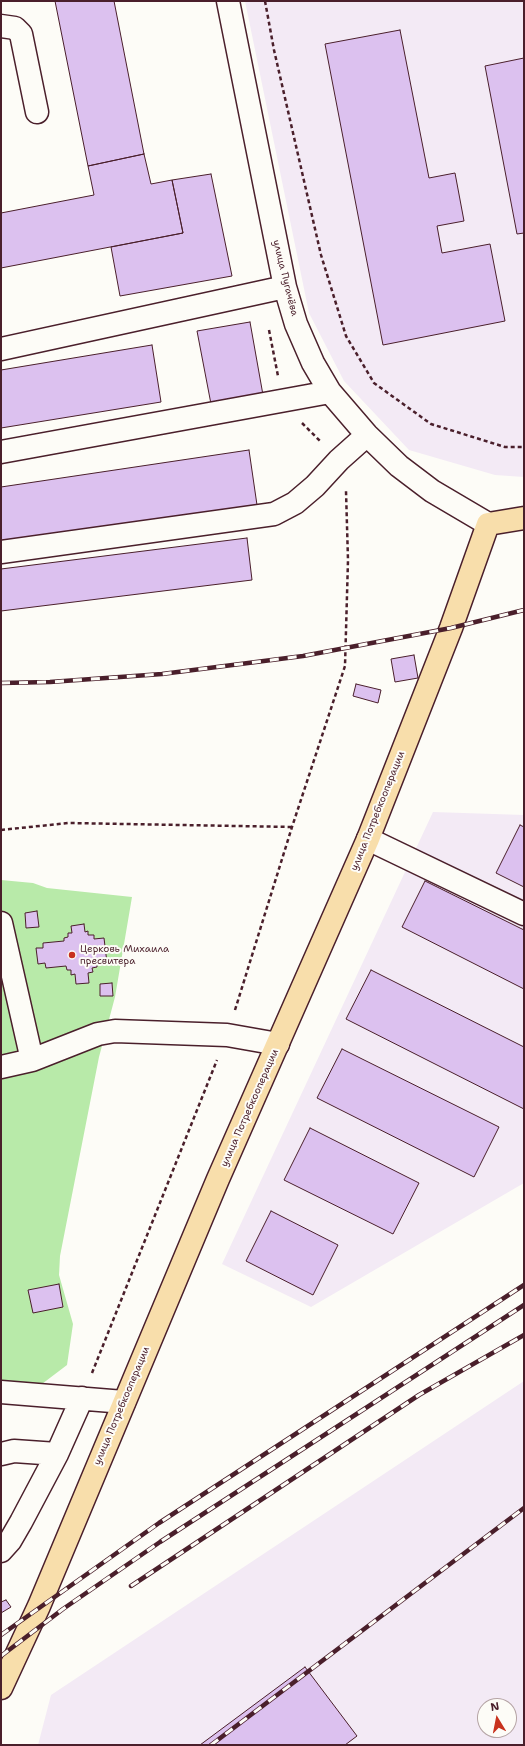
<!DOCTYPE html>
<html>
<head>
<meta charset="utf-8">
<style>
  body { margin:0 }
  #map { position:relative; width:525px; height:1746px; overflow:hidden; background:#fdfcf7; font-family:"Shantell Sans",sans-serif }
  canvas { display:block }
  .frame { position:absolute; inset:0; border:2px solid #4a1f2b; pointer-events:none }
  .north { position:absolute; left:477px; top:1698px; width:40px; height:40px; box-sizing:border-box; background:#fdfcf7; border:1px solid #b5a4a5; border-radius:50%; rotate:350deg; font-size:11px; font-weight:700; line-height:16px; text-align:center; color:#4a1f2b }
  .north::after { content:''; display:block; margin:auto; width:14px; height:18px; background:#c8321e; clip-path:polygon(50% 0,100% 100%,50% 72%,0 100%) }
</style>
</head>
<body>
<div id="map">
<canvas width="525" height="1746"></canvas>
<div class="frame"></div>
<div class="north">N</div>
</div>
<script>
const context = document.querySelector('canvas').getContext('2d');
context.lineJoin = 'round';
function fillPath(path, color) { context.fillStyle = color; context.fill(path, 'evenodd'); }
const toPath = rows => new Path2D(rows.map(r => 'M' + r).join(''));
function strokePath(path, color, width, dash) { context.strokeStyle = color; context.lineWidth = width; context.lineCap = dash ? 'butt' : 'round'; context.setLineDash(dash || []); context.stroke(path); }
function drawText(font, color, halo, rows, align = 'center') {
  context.font = font + ' "Shantell Sans",sans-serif'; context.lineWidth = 4; context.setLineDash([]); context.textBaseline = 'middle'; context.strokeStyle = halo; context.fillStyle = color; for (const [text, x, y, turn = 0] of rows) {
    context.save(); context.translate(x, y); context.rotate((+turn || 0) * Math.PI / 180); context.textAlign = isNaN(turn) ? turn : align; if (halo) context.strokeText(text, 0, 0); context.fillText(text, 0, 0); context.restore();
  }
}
fillPath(toPath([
  [245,1,524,1,524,477,495,475,409,450,344,381,309,313],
  [433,812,524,815,524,1183,311,1307,222,1264],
  [524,1381,524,1745,38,1745,51,1695],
  [485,1706,509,1706,509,1730,485,1730]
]), '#f3eaf5');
fillPath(toPath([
  [1,880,33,883,47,888,132,897,115,997,99,1057,60,1256,59,1275,73,1324,67,1365,34,1390,1,1389]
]), '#b8eaa9');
const building = toPath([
  [55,1,114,1,144,154,88,166,55,1],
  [400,30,429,178,455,173,464,221,437,226,442,253,490,244,505,321,383,345,325,44,400,30],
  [524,58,524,233,517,234,485,66,524,58],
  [144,154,151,184,172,180,183,233,1,268,1,213,94,195,88,166,144,154],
  [211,174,232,276,120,296,111,247,183,233,172,180,211,174],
  [250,322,263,395,211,404,197,331,250,322],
  [152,345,161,402,1,428,1,370,152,345],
  [249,450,257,505,1,542,1,487,249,450],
  [247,538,252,580,1,611,1,569,247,538],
  [414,655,418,678,395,682,391,659,414,655],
  [356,684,381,690,378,703,353,696,356,684],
  [520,825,524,827,524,887,496,873,520,825],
  [425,881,524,930,524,989,402,927,425,881],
  [37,911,39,927,26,928,25,913,37,911],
  [84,924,85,932,88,931,88,935,94,935,94,939,104,938,107,963,97,964,97,967,92,968,93,972,88,973,89,983,76,984,75,974,71,975,71,970,67,970,66,966,46,968,45,963,38,964,36,948,43,948,43,943,64,941,64,938,68,937,68,933,72,933,71,926,84,924],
  [371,970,524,1047,524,1109,346,1019,371,970],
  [112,983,113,996,100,996,100,984,112,983],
  [342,1049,499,1127,474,1177,317,1098,342,1049],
  [310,1128,419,1183,393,1234,284,1180,310,1128],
  [271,1211,338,1245,313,1295,246,1261,271,1211],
  [59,1284,63,1307,33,1313,28,1290,59,1284],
  [6,1600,11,1607,1,1613,1,1602,6,1600],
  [305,1667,357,1736,345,1745,200,1745,305,1667]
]);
fillPath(building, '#dcc1ef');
strokePath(building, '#4a1f2b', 1);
const minor = toPath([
  [228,1,285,287,296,324,313,363,330,392,367,435,399,466,432,491,488,524],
  [1,26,15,28,21,34,37,112],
  [1,349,285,287],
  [1,452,330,392],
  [1,552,274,514,295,503,315,486,339,460,367,435],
  [368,839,524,914],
  [1,923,32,1060],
  [1,1067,32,1060,98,1034,115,1031,227,1035,278,1044],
  [1,1392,124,1402],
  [1,1454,14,1451,57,1454],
  [1,1551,10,1541,21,1522,57,1454,82,1398]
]);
const major = toPath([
  [1,1688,39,1606,218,1179,368,839,451,628,488,524,524,518]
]);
strokePath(minor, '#4a1f2b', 25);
strokePath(major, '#4a1f2b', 25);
strokePath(toPath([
  [265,1,274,50,321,255,346,336,374,383,431,424,505,447,524,447],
  [269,330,278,376],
  [302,423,321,442],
  [1,830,68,823,292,827],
  [235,1010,292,827,345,666,348,560,346,491],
  [92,1373,217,1060]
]), '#4a1f2b', 2.5, [4, 3]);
strokePath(minor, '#fdfcf7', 22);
strokePath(major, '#f8deab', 22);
const rail = toPath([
  [1,683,50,682,162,674,303,656,451,628,524,610],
  [131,1586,419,1395,524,1335],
  [1,1635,159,1523,524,1285],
  [1,1656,63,1609,160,1542,524,1305],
  [211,1745,524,1508]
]);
strokePath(rail, '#4a1f2b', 4.5);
strokePath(rail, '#fdfcf7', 3, [9]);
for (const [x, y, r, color] of [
  [72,955,4,"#c8321e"]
]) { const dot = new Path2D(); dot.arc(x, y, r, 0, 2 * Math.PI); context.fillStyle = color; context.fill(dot); strokePath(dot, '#fdfcf7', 1.5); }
drawText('10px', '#4a1f2b', '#fdfcf7', [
  ["улица Пугачёва",285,278,76],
  ["улица Потребкооперации",378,811,-68],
  ["улица Потребкооперации",250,1108,-66],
  ["улица Потребкооперации",122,1406,-67]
]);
drawText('10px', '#4a1f2b', '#fdfcf7', [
  ["Церковь Михаила",80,949],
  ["пресвитера",80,961]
], 'left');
</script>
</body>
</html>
